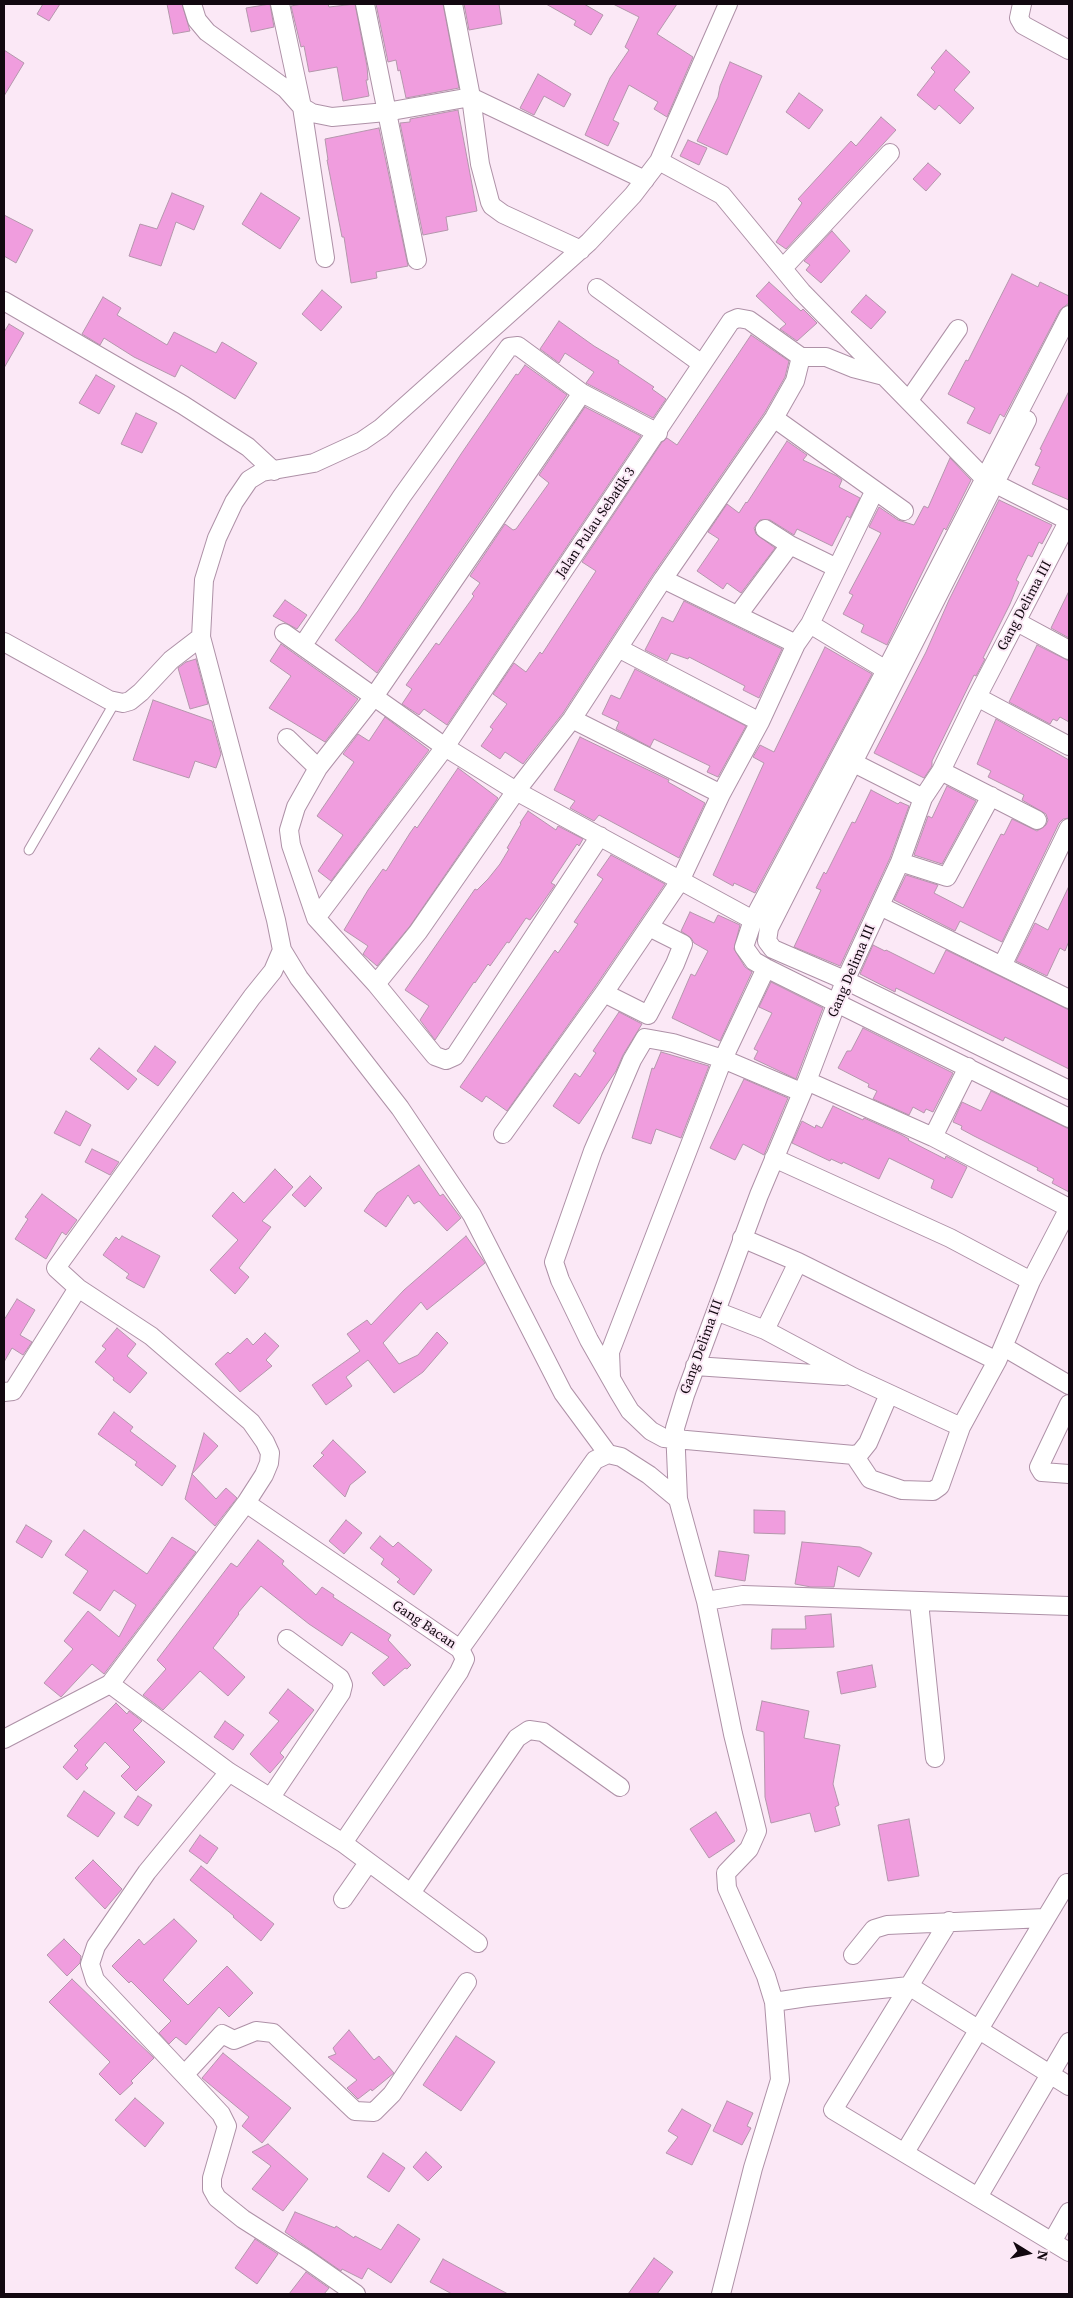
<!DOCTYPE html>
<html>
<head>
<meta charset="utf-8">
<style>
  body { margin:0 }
  #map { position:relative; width:1073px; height:2298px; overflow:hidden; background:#fbe8f6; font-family:"Source Serif 4",serif }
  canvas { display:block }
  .frame { position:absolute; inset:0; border:5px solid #120810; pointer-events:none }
  .north { position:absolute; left:1003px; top:2228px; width:50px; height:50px; -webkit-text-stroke:4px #fbe8f6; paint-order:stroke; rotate:100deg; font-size:14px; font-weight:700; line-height:20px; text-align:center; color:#120810 }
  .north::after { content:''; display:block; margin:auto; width:18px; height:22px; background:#120810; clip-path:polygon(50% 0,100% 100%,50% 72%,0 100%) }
</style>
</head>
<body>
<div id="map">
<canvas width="1073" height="2298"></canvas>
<div class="frame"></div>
<div class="north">N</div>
</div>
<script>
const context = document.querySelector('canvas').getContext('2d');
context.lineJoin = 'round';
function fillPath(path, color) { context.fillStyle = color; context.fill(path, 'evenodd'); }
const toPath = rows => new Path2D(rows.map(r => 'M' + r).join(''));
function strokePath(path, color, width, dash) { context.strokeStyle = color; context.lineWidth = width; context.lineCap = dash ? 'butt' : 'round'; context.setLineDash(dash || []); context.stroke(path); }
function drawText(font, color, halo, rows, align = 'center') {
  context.font = font + ' "Source Serif 4",serif'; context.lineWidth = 4; context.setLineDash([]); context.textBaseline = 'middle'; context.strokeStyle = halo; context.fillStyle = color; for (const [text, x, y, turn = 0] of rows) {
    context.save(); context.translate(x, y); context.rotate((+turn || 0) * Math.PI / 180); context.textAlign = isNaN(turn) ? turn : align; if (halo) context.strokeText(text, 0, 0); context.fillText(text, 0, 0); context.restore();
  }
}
const building = toPath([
  [43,4,60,4,49,21,37,14,43,4],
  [167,4,182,4,190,31,173,34,167,4],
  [270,4,274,27,251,32,246,8,270,4],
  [302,4,328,4,329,7,355,4,367,66,368,80,366,80,369,96,343,101,337,67,309,72,304,46,301,47,291,6,302,4],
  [376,4,443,4,459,88,406,98,400,70,398,71,396,60,388,62,376,4],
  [464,4,499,4,502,24,469,30,464,4],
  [546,4,584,4,603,15,591,35,574,25,576,21,546,4],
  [613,4,677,4,657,34,693,57,667,117,654,109,658,102,629,85,613,120,619,123,608,146,585,135,610,78,629,50,625,47,639,17,613,4],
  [4,50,24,63,4,96,4,50],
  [946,50,970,72,954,90,974,108,960,124,939,105,935,110,917,95,935,72,931,68,946,50],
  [730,62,762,76,727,155,697,141,718,97,720,86,730,62],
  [538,74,571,94,564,107,544,96,534,115,520,108,538,74],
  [799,93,823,110,809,129,786,112,799,93],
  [458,110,477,211,446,217,448,230,423,235,400,123,410,122,410,119,458,110],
  [881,117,896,130,786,249,776,242,802,203,798,199,851,141,856,146,881,117],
  [379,128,408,266,376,272,377,278,351,283,344,237,342,237,327,160,328,160,325,139,379,128],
  [688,140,707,148,699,165,680,156,688,140],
  [928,163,941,174,926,191,913,179,928,163],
  [172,193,204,206,194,230,176,222,161,266,129,256,140,224,157,229,172,193],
  [261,193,300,218,280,249,242,224,261,193],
  [4,215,33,230,16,263,4,256,4,215],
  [832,231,850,251,821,283,806,270,810,265,804,261,832,231],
  [1012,274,1038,287,1040,282,1069,296,1069,303,1060,310,1004,417,1000,414,990,434,967,423,975,408,948,394,966,360,968,361,1012,274],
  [769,282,801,311,803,309,817,323,797,341,780,329,786,324,756,296,769,282],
  [322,290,342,307,321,331,302,314,322,290],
  [866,295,886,312,871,329,851,312,866,295],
  [103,297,121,308,117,315,167,345,174,332,216,353,222,342,257,363,235,399,181,365,175,377,134,357,104,338,100,345,82,334,103,297],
  [559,321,594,346,619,361,618,363,654,387,652,389,666,399,653,418,586,383,594,372,565,353,559,363,540,349,559,321],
  [9,324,24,333,4,368,4,332,9,324],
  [751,335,789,361,785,377,765,412,654,573,563,713,523,764,505,752,500,759,481,746,493,729,490,727,507,704,493,694,514,663,526,672,540,652,542,654,596,571,582,562,662,442,667,438,677,445,751,335],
  [525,365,567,395,377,673,335,640,358,611,461,454,516,374,518,375,525,365],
  [96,375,115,386,99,414,79,403,96,375],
  [1069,391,1069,500,1032,484,1040,467,1035,465,1042,450,1040,449,1069,391],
  [585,407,641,436,447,725,424,709,419,715,402,704,412,689,406,685,436,643,439,645,446,635,474,596,472,594,480,583,470,576,505,524,513,530,516,529,549,483,539,475,585,407],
  [136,413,157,423,142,453,121,444,136,413],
  [787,441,807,455,803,460,837,476,842,480,839,487,860,498,850,518,847,516,832,546,797,529,794,535,770,520,760,520,754,528,756,534,775,548,741,593,727,583,723,589,697,571,719,539,708,532,727,504,739,513,746,502,747,503,787,441],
  [950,458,971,480,946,530,944,528,887,645,861,632,864,625,843,614,853,595,849,593,881,533,869,527,879,507,898,520,914,525,924,506,928,508,950,458],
  [999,500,1052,525,1042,544,1039,542,1032,557,1028,555,1016,580,1019,582,1010,604,983,658,985,659,976,676,974,675,932,761,932,766,924,778,874,753,926,652,949,600,999,500],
  [1069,591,1069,638,1051,628,1069,591],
  [285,600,307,615,297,629,273,616,285,600],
  [684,601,782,649,759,698,743,690,745,686,689,657,688,659,671,653,667,661,645,650,662,617,673,622,684,601],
  [281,644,358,699,325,742,269,708,291,676,270,661,281,644],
  [1037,645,1069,661,1069,722,1060,717,1057,721,1053,719,1050,724,1009,702,1037,645],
  [825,647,872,674,755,893,734,883,733,886,713,875,764,763,753,757,760,745,774,752,825,647],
  [196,659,208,704,190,709,178,668,186,662,196,659],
  [635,669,746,726,718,777,707,772,710,766,654,739,650,747,616,729,619,722,602,714,611,695,620,699,635,669],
  [153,700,212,721,221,754,216,768,195,761,189,778,133,760,153,700],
  [385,717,429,750,331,881,318,871,343,835,317,816,354,762,343,754,358,734,369,741,385,717],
  [996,719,1069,760,1069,818,1063,819,1059,823,1002,942,960,921,955,931,894,900,906,875,938,885,934,893,963,908,1001,834,1004,835,1012,819,1037,831,1046,825,1048,820,1046,814,1022,800,1024,795,988,777,991,771,977,764,996,719],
  [580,737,669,780,668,782,705,803,679,858,599,815,594,821,570,808,575,801,554,790,580,737],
  [458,768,498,798,410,926,377,966,363,954,368,946,344,930,368,890,383,869,386,871,410,833,415,826,417,828,458,768],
  [947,786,976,801,942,864,914,855,928,816,932,818,947,786],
  [871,790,898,804,900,802,909,806,890,858,840,966,794,947,821,890,816,888,824,872,826,874,852,822,855,823,871,790],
  [528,811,556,830,558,826,583,839,579,846,577,844,551,883,555,885,536,912,530,920,526,918,509,943,507,942,490,966,488,964,475,983,474,982,435,1040,420,1020,429,1006,405,990,475,889,477,890,488,879,500,864,509,849,507,848,521,824,520,823,528,811],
  [611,855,665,884,595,987,507,1111,486,1096,482,1102,460,1087,555,950,558,953,578,924,574,922,603,879,597,875,611,855],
  [1069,886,1069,941,1065,951,1060,948,1047,976,1016,961,1035,923,1048,930,1069,886],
  [690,912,714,923,718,915,740,925,734,949,745,967,752,972,720,1041,672,1018,691,974,695,976,708,951,694,943,691,938,681,931,690,912],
  [873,945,885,951,886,950,934,974,946,950,1069,1010,1069,1069,1005,1037,1003,1041,896,988,895,992,860,974,873,945],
  [771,982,823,1008,796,1079,754,1059,758,1051,754,1049,772,1013,759,1007,771,982],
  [619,1012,642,1024,623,1055,616,1071,579,1124,553,1106,575,1073,580,1077,596,1053,593,1051,619,1012],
  [863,1028,953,1073,933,1112,926,1109,924,1113,913,1107,909,1115,873,1099,877,1091,868,1087,869,1084,838,1068,847,1051,851,1051,863,1028],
  [155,1046,176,1062,158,1086,137,1071,155,1046],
  [99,1048,137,1079,128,1090,90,1059,99,1048],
  [661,1052,709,1066,681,1138,656,1129,651,1144,632,1138,652,1068,654,1069,661,1052],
  [744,1079,788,1098,764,1155,743,1144,735,1160,710,1148,744,1079],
  [991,1091,1069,1129,1069,1192,1052,1183,1054,1179,1037,1170,1038,1168,974,1136,961,1129,962,1126,953,1122,962,1102,981,1111,991,1091],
  [833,1106,863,1120,864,1118,900,1134,909,1139,908,1140,945,1159,946,1156,967,1167,952,1198,931,1188,934,1180,889,1158,879,1179,843,1162,842,1164,831,1159,830,1161,792,1143,802,1121,815,1128,816,1125,822,1128,833,1106],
  [66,1111,91,1125,80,1146,54,1133,66,1111],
  [92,1149,119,1162,110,1175,85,1162,92,1149],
  [419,1165,440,1196,443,1194,461,1218,447,1231,419,1201,414,1204,408,1195,386,1227,364,1211,377,1193,419,1165],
  [275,1169,293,1187,262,1221,271,1227,239,1268,249,1277,235,1294,210,1270,238,1240,212,1216,233,1192,244,1203,275,1169],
  [310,1176,322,1188,305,1207,292,1195,310,1176],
  [42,1194,77,1220,66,1235,62,1232,46,1259,15,1239,28,1219,25,1217,42,1194],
  [122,1236,160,1256,144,1288,126,1278,129,1274,103,1255,116,1237,119,1240,122,1236],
  [466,1236,485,1263,427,1310,421,1302,383,1343,399,1364,418,1355,437,1332,448,1343,423,1372,394,1393,368,1360,346,1377,352,1386,326,1405,312,1385,360,1351,347,1334,367,1320,371,1325,404,1290,466,1236],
  [17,1299,35,1310,20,1335,32,1342,23,1355,12,1348,4,1362,4,1320,17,1299],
  [117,1328,136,1344,127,1356,147,1373,130,1393,113,1380,114,1378,95,1362,106,1349,102,1346,117,1328],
  [265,1333,279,1346,266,1360,272,1366,240,1392,215,1364,228,1352,230,1354,247,1338,253,1345,265,1333],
  [114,1412,133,1427,130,1431,176,1466,162,1486,135,1465,137,1462,98,1434,114,1412],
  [204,1433,218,1446,192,1474,204,1433],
  [333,1440,366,1472,350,1485,345,1497,313,1466,324,1455,321,1453,333,1440],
  [192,1474,216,1499,226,1488,237,1498,215,1526,185,1499,192,1474],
  [754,1510,785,1511,785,1534,754,1533,754,1510],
  [346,1520,362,1533,344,1554,329,1541,346,1520],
  [26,1525,52,1541,42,1558,16,1542,26,1525],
  [84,1530,147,1574,172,1537,196,1552,104,1674,92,1664,61,1697,44,1683,73,1649,64,1641,88,1611,119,1637,136,1605,114,1590,100,1611,73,1593,88,1571,65,1555,84,1530],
  [380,1536,393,1547,398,1542,432,1570,414,1595,397,1582,400,1579,381,1564,384,1559,370,1548,380,1536],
  [258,1540,284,1561,282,1564,316,1595,322,1587,334,1595,333,1597,391,1635,388,1640,411,1665,407,1669,405,1668,384,1686,372,1673,389,1657,351,1632,342,1646,309,1624,261,1586,238,1613,239,1614,213,1648,245,1677,228,1696,200,1671,163,1710,143,1695,166,1669,157,1660,231,1563,237,1567,258,1540],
  [802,1542,860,1547,872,1553,859,1577,838,1566,834,1587,811,1587,795,1584,802,1542],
  [719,1551,749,1555,745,1581,715,1576,719,1551],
  [831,1614,834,1647,771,1649,772,1629,806,1629,805,1616,831,1614],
  [872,1665,876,1687,841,1694,837,1672,872,1665],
  [288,1689,314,1710,280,1753,284,1757,270,1773,250,1754,279,1721,269,1713,288,1689],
  [762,1701,809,1711,804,1738,840,1745,833,1784,839,1805,835,1807,840,1825,815,1832,810,1813,771,1823,765,1797,764,1732,756,1730,762,1701],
  [116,1703,127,1714,129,1711,142,1721,133,1730,165,1762,136,1791,121,1776,130,1767,105,1742,85,1765,88,1768,77,1780,63,1767,78,1750,74,1746,116,1703],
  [225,1721,244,1735,233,1750,214,1737,225,1721],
  [84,1791,115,1813,98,1837,67,1816,84,1791],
  [138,1796,152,1805,138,1826,124,1817,138,1796],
  [716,1812,735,1841,709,1858,690,1829,716,1812],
  [909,1819,919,1876,888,1881,878,1825,909,1819],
  [200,1835,218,1848,207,1864,189,1851,200,1835],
  [93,1860,122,1889,105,1909,75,1878,93,1860],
  [201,1866,274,1924,261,1941,233,1917,234,1916,190,1880,201,1866],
  [174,1919,197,1941,163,1980,188,2005,227,1966,253,1993,229,2017,219,2007,186,2045,176,2037,169,2044,159,2033,171,2021,131,1981,129,1983,112,1966,139,1939,144,1945,174,1919],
  [64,1939,81,1956,80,1963,67,1976,47,1955,64,1939],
  [72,1979,154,2058,131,2081,133,2083,120,2095,99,2074,110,2062,49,2002,72,1979],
  [349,2030,374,2060,379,2056,394,2073,372,2091,371,2089,358,2099,347,2088,357,2080,328,2057,336,2054,333,2048,349,2030],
  [456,2036,495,2062,461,2111,423,2085,456,2036],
  [223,2053,291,2108,262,2143,242,2126,249,2117,202,2078,223,2053],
  [135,2098,164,2123,145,2147,115,2120,135,2098],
  [727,2101,753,2113,747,2126,751,2128,742,2145,713,2131,727,2101],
  [682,2109,711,2125,692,2165,666,2153,678,2137,668,2131,682,2109],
  [268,2144,308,2179,283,2211,252,2189,271,2166,252,2152,268,2144],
  [426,2152,442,2167,428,2181,413,2167,426,2152],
  [383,2153,405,2168,389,2192,367,2177,383,2153],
  [295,2212,335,2228,336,2226,354,2238,355,2236,381,2250,398,2224,420,2239,391,2283,368,2268,362,2279,342,2269,341,2271,285,2232,295,2212],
  [255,2239,278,2254,257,2284,235,2268,255,2239],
  [654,2258,673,2272,657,2294,628,2294,654,2258],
  [443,2259,474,2276,508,2294,452,2294,430,2282,443,2259],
  [306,2272,329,2288,324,2294,289,2294,306,2272]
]);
fillPath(building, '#f09dde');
strokePath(building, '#b496ac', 1);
const lane = toPath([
  [29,850,115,702]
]);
const street = toPath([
  [192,4,197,20,207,32,286,89,302,107,312,113,332,117,386,112,471,97,645,180],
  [280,4,302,107,325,258],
  [365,4,417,260],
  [453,4,471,97,480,164,490,202,492,206,503,214,581,250],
  [1022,4,1019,18,1023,25,1069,50],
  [659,161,722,195,802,292,984,478,1069,521],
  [783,268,890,153],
  [597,288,702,364],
  [4,301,183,405,248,447,274,471],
  [1069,315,886,670,753,920,744,947,754,961,766,968,1069,1118],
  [801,357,826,357,853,368,884,376],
  [582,393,373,698,318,768,296,807,289,830,291,845,316,918,376,984,435,1056,446,1060,455,1056,600,836],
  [909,400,958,329],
  [774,418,904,511],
  [1027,420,769,928,767,941,773,949,849,982,1069,1090],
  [765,529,790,545,837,568],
  [663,579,796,644],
  [738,615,790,545],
  [1017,622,1069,650],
  [810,624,886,670],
  [284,633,445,747,516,791,753,920],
  [4,642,109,700,123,703,130,701,141,692,171,660,201,637],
  [303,645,402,496,509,347,518,346,582,393,658,433],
  [618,648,760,722],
  [977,697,1069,746],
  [572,719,721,794],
  [287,738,318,768],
  [854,763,923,798],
  [941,771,1037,820],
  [900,862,947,877,991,796],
  [880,906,1069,999],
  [316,918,445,747,731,321,738,318,749,320,801,357,795,381,774,418,663,579,572,719,516,791,418,932,376,984],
  [282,950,299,978,400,1108,472,1215,563,1393,608,1454],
  [1002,966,1069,828],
  [604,993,648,1015,675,964,683,944,649,927],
  [807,1081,933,1137,1069,1208],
  [801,1092,723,1059,673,1043,645,1038,632,1060,593,1151,554,1262,560,1280,589,1340,618,1391,630,1411,651,1431,664,1438,854,1455,860,1453,868,1443,889,1394],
  [503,1134,604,993,680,881,721,794,760,722,796,644,810,624,875,490],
  [933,1137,968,1067],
  [774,1158,950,1238,1031,1281],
  [742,1238,798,1262,997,1361],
  [716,1311,765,1330,853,1377,961,1427],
  [765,1330,798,1262],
  [1004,1347,1069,1385],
  [695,1366,844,1376],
  [611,1377,610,1352,723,1059,766,968],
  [4,1392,13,1391,78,1288],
  [1069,1404,1039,1467,1042,1472,1069,1474],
  [854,1455,870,1479,902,1490,933,1491,940,1486,961,1427,997,1361,1031,1281,1069,1208],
  [246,1503,460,1649,465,1659,459,1672,343,1843],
  [706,1601,678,1499,675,1428,685,1395,759,1195,807,1081,845,981,900,862,923,798,941,771,977,697,1069,520],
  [919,1602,935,1758],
  [460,1649,595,1460,608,1454,621,1457,649,1475,678,1499],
  [110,1684,229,1772,343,1843,478,1943],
  [4,1739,110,1684,246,1503,264,1475,269,1463,270,1453,265,1442,251,1422,151,1336,78,1288,56,1268,252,997,273,971,282,950,276,920,201,637,204,580,217,538,234,502,249,480,262,472,314,463,362,441,381,428,589,242,633,195,659,161,728,4],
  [229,1772,147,1872,96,1946,90,1964,95,1980,207,2099,221,2114,227,2126,212,2178,212,2189,217,2198,243,2219,306,2259,356,2294],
  [271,1797,341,1693,343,1685,340,1678,287,1639],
  [411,1893,517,1738,529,1730,543,1732,620,1787],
  [343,1899,368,1863],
  [949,1921,833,2110,1069,2252],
  [853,1955,874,1929,887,1925,1045,1918],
  [774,2002,807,1997,909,1986,1069,2086],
  [185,2074,222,2034,234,2040,256,2031,273,2033,355,2111,374,2112,392,2094,467,1982],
  [905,2152,1067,1883,1069,1884],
  [978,2197,1069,2042],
  [1052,2242,1069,2212],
  [721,2294,753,2168,780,2080,774,2002,766,1976,727,1888,726,1873,749,1849,757,1831,733,1734,706,1601,743,1595,1069,1606]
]);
strokePath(lane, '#ae91a7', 11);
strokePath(street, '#ae91a7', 20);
strokePath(lane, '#fff', 9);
strokePath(street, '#fff', 18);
drawText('14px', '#120810', '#fbe8f6', [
  ["Jalan Pulau Sebatik 3",596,523,-56],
  ["Gang Delima III",1025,606,-62],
  ["Gang Delima III",852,971,-67],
  ["Gang Delima III",702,1347,-70],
  ["Gang Bacan",424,1625,34]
]);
</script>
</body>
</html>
